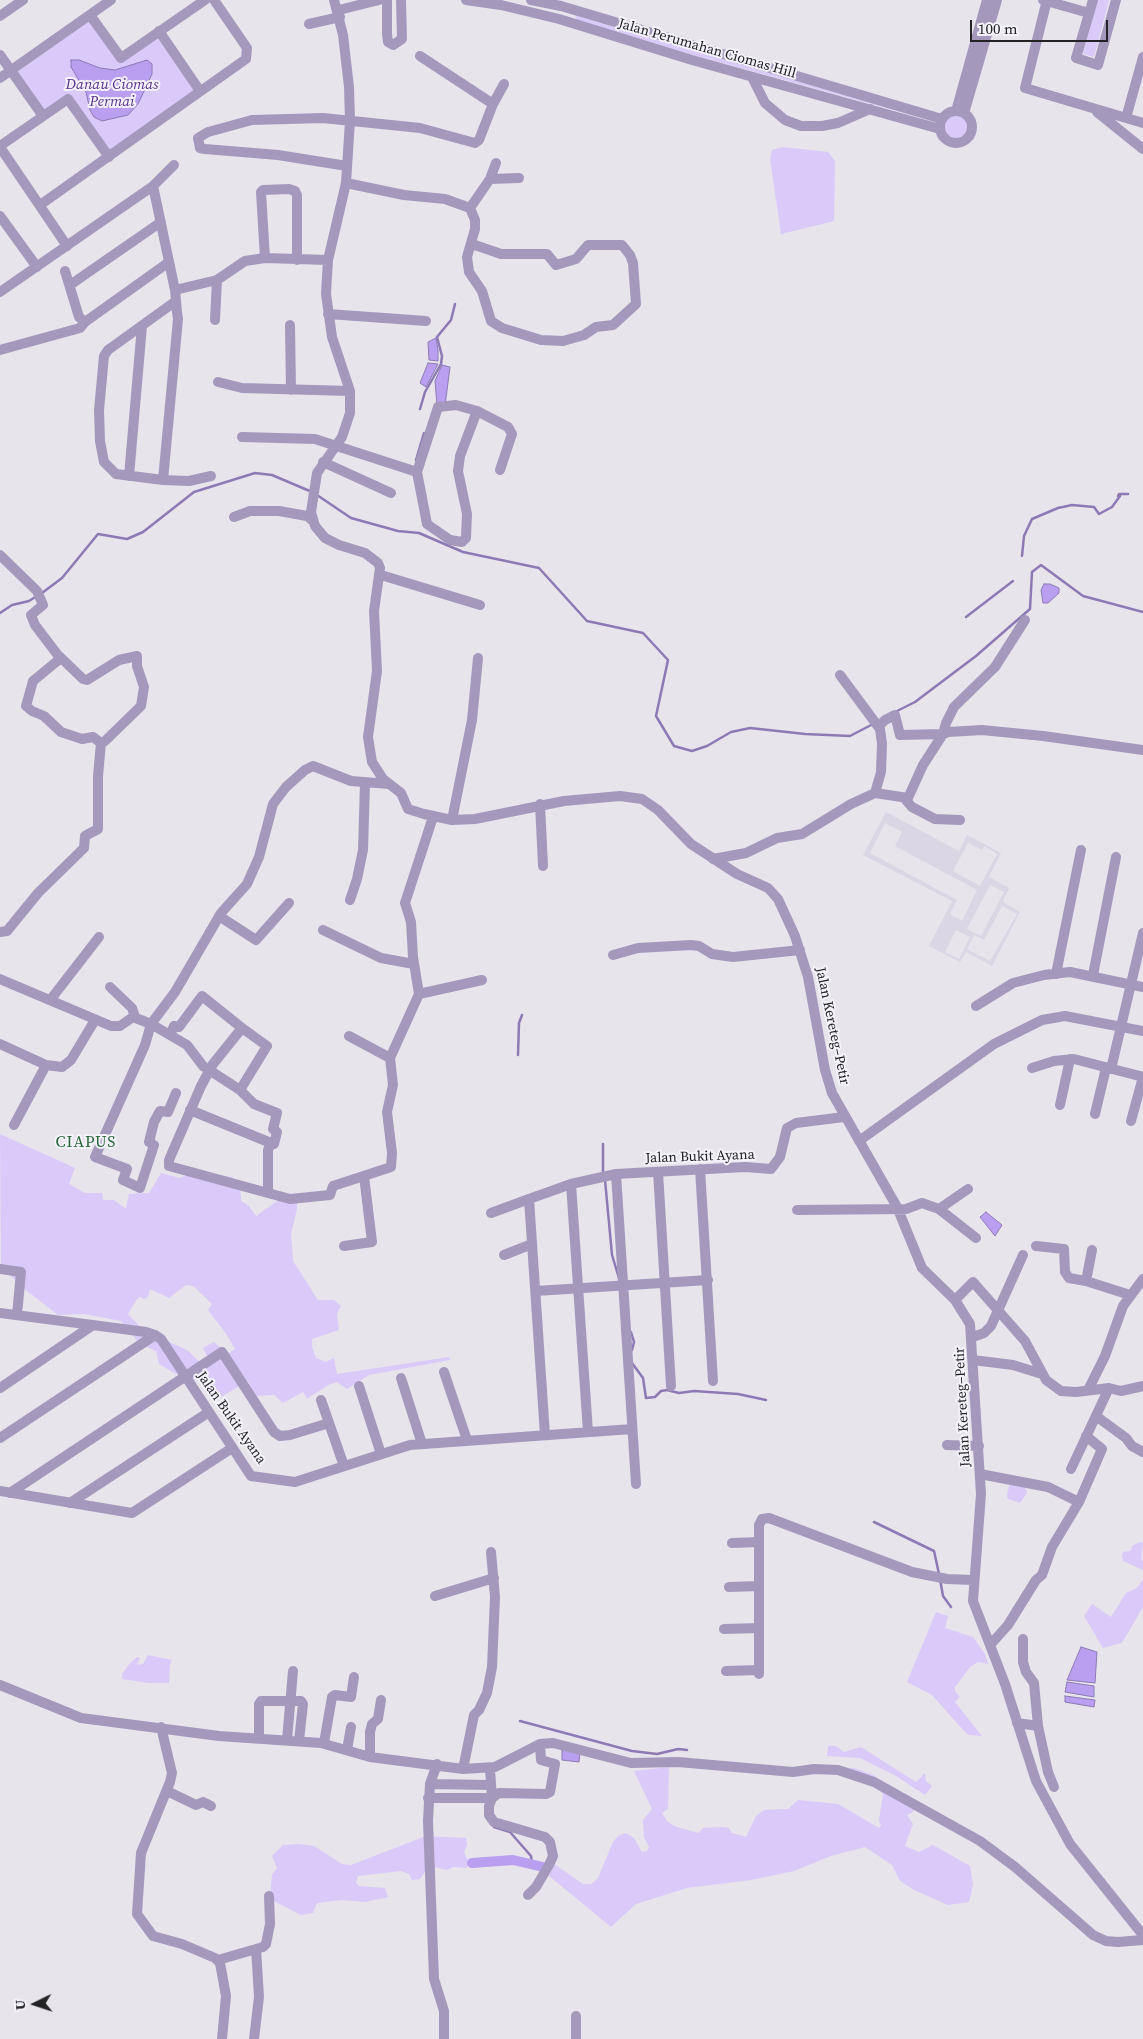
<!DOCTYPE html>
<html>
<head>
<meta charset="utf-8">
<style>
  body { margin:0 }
  #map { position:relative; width:1143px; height:2039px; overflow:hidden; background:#e7e4ec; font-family:"Source Serif 4",serif }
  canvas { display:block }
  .north { position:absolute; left:10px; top:1979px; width:50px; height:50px; -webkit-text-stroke:4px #f4f2fa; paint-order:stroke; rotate:266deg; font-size:14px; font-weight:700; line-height:20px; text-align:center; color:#232225 }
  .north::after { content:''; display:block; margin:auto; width:18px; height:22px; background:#232225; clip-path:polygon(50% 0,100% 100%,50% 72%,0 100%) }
  .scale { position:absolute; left:970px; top:20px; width:138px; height:22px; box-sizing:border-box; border:2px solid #232225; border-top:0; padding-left:6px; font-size:15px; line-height:18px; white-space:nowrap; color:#232225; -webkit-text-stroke:4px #f4f2fa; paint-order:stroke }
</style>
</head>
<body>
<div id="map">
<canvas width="1143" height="2039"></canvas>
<div class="north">U</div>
<div class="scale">100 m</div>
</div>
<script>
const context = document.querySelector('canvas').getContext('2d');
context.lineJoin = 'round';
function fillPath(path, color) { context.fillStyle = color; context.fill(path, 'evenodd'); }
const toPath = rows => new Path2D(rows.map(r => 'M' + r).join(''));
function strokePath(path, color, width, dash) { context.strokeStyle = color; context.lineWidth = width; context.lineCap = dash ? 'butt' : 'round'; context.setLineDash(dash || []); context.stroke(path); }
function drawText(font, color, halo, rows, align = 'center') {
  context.font = font + ' "Source Serif 4",serif'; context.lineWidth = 4; context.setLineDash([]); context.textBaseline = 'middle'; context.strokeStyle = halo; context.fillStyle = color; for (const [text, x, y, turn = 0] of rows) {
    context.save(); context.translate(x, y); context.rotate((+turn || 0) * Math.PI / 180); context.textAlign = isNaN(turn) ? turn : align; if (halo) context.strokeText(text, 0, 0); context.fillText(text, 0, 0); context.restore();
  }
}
fillPath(toPath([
  [886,812,959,851,967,835,1001,853,989,877,1009,888,1003,902,1020,912,992,966,966,952,960,962,929,946,952,901,863,855],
  [885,823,902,832,895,846,977,890,962,921,950,914,957,900,870,853],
  [968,843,982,850,984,846,997,854,980,886,953,871],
  [990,885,1004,892,981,936,967,929],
  [1002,906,1017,914,990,961,967,949,974,935,984,940],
  [956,930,970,937,959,959,945,952]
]), '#dad6e5');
fillPath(toPath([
  [1096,0,1109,0,1094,57,1083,54],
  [577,16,623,30,933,121,683,52,577,20,575,17],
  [90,20,119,60,158,35,195,91,109,150,70,95,44,114,15,74],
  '944 127a12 12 0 1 1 24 0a12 12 0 1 1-24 0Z',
  [783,147,828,152,835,161,834,221,781,234,770,159,772,150],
  [0,1134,75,1168,69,1184,85,1193,102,1193,103,1200,114,1200,126,1209,129,1194,149,1193,161,1173,180,1178,193,1172,232,1177,240,1183,241,1201,249,1206,256,1216,283,1197,297,1196,297,1209,291,1234,293,1261,318,1300,334,1300,341,1306,337,1314,339,1330,312,1339,312,1347,316,1358,326,1362,334,1358,337,1374,449,1357,450,1360,369,1375,347,1389,337,1382,328,1385,307,1399,303,1392,283,1403,274,1395,254,1396,248,1381,216,1400,205,1388,203,1382,180,1376,159,1364,156,1351,139,1343,121,1321,84,1314,58,1315,22,1287,1,1266],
  [186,1285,193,1286,212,1304,208,1310,227,1335,235,1349,228,1354,214,1342,203,1348,208,1358,203,1365,187,1350,143,1330,128,1314,136,1300,140,1297,144,1299,148,1297,150,1289,169,1298],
  [1010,1481,1025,1487,1027,1493,1020,1503,1008,1499,1007,1496],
  [1141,1542,1143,1543,1141,1559,1143,1561,1143,1570,1123,1561,1122,1555,1123,1552,1130,1551,1133,1545],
  [1143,1579,1143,1607,1122,1643,1103,1648,1084,1616,1092,1604,1111,1617,1126,1593,1137,1588],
  [936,1612,948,1616,945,1628,973,1637,985,1654,988,1664,978,1662,970,1667,955,1687,955,1691,960,1697,955,1702,982,1736,969,1735,965,1732,932,1695,907,1682],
  [148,1655,172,1660,170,1665,169,1683,148,1683,122,1679,122,1674,131,1662,137,1657,140,1658,137,1665,143,1664],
  [828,1746,836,1746,844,1752,861,1747,916,1782,925,1773,926,1781,932,1786,925,1795,896,1776,860,1758,827,1756],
  [669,1767,668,1809,662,1813,667,1821,674,1826,698,1833,703,1828,723,1827,729,1828,732,1833,746,1837,756,1816,764,1810,788,1809,798,1800,838,1804,879,1828,881,1825,879,1820,883,1794,876,1788,828,1767,854,1768,873,1775,916,1801,913,1812,907,1815,913,1824,905,1846,919,1852,933,1845,970,1866,973,1885,969,1902,948,1905,914,1890,900,1881,892,1865,865,1847,831,1856,794,1871,751,1880,687,1888,636,1904,611,1927,549,1876,554,1864,583,1884,591,1884,598,1878,613,1842,619,1835,626,1833,634,1838,642,1852,647,1851,649,1847,644,1837,643,1820,652,1809,634,1771],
  [426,1836,466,1838,467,1845,464,1852,469,1863,467,1868,453,1867,447,1870,434,1867,427,1869,420,1879,412,1880,409,1874,401,1871,358,1876,356,1882,359,1886,385,1888,388,1897,366,1902,341,1900,317,1903,313,1913,301,1915,270,1899,272,1875,277,1868,272,1856,283,1845,299,1844,314,1846,342,1864,351,1865]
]), '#d9cafa');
const water = toPath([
  [71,60,79,60,100,68,115,70,147,60,152,64,152,74,138,104,128,115,102,121,94,117,90,110,86,92,71,67,71,60],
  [436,338,438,350,438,361,429,360,428,342,436,338],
  [428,363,438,364,426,387,420,383,428,363],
  [442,365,450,367,445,406,437,405,435,381,442,365],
  [1044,584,1050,584,1059,588,1059,593,1048,603,1043,603,1041,590,1044,584],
  [986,1212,1002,1225,995,1236,980,1217,986,1212],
  [1081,1647,1097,1652,1095,1683,1067,1680,1081,1647],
  [1067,1682,1094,1686,1094,1697,1065,1692,1067,1682],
  [1065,1696,1095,1700,1094,1707,1065,1702,1065,1696],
  [562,1750,580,1752,579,1762,562,1760,562,1750]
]);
fillPath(water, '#ba9ff1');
strokePath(water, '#8d7ab4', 1);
strokePath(toPath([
  [420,409,425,392,441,364,442,356,437,337,451,320,455,304],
  [416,460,424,433],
  [317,495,351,518,398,531,419,533,463,552,539,568,587,621,643,633,668,660,656,716,674,746,692,751,707,746,731,732,750,728,805,734,850,736,873,724],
  [1022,556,1024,536,1032,519,1058,508,1072,505,1094,507,1099,514,1112,507,1120,496,1118,496,1119,494,1128,494],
  [42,593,62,578,98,534,127,539,143,532,194,492,255,473,272,475,312,492],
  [0,613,12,605,29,601,37,596],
  [966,617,1013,581],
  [895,712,915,702,976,656,1030,609,1032,572,1041,565,1083,596,1143,612],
  [518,1055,519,1023,522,1015],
  [603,1144,603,1175],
  [605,1180,612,1255,619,1278],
  [631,1332,634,1342,632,1350],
  [632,1363,643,1378,646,1398,655,1397,661,1391,667,1390,679,1393,694,1391,738,1394,766,1400],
  [874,1522,934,1551,939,1574],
  [940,1579,943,1596,951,1607],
  [520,1721,632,1751,657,1754,678,1749,687,1750],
  [494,1827,510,1832,531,1856,532,1864]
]), '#8d7ab4', 2.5);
strokePath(toPath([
  [472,1863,513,1860,543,1867]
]), '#ba9ff1', 10);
strokePath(toPath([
  [334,0,343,35,349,87,350,121,346,183,328,260,326,294,332,337,350,391,350,413,342,437,317,473,311,512,315,526,325,538,339,545,365,553,378,563,380,568,374,611,377,671,368,737,372,762,383,779,401,793,408,809,424,814,452,820,475,819,564,801,620,796,642,799,658,810,691,844,737,874,768,888,778,899,795,936,808,977,825,1070,832,1093,897,1207,922,1268,955,1300,970,1324,981,1494,973,1601,1005,1684,1036,1781,1070,1844,1143,1935],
  [466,0,501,5,559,19,692,60,940,129],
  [531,0,561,6,942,119],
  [1043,0,1089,13],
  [1047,0,1025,88,1143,123],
  [1093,0,1076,58,1098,65,1116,0],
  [387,1,387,34,388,42,393,45,402,39,401,0],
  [339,10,379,0],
  [90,15,121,58,205,0],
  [0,16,23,0],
  [309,24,340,17],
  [159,31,200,91],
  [0,55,43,116],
  [420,56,493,104],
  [752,77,765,103,785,120,801,126,822,126,838,123,870,109],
  [0,78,111,0],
  '940 127a16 16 0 1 1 32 0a16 16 0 1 1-32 0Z',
  [956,111,987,0],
  [1097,112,1143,149],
  [964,113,997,0],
  [1126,118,1143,57],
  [0,146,68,99,109,157],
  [0,147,67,246],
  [347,166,278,155,205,149,200,148,198,138,208,132,252,120,323,118,420,128,475,143,479,140,493,104,504,84],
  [490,179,519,178],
  [346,183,404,195,445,199,470,208,475,220,475,229,467,257,469,272,482,291,491,321,502,328,541,340,563,341,584,335,596,327,613,325,636,304,633,263,630,255,622,245,588,245,576,259,556,265,547,254,501,254,472,244],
  [153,186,175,290,177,312,178,319,163,480,116,474,104,462,100,441,99,410,104,356,108,350,176,301],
  [40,205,246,59,247,48,214,0],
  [470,208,490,179,496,163],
  [0,216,37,267],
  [265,258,261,192,263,190,289,189,295,191,297,195,297,260],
  [65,271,79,317,85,322],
  [70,285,161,222],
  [175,290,217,280,245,261,265,258,328,260],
  [0,292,153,186,174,165],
  [328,314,426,321],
  [215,320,217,280],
  [290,325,291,390],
  [0,350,80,328,85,322,169,262],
  [218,382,242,388,350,391],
  [477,411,460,456,458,471,467,514,466,538,462,542,450,540,427,524,417,472,438,407,456,405,477,411,508,427,512,434,500,470],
  [242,437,315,439,417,472],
  [323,462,391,493],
  [129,476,142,326],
  [163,480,189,481,211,476],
  [234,517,250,511,279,511,307,516,313,521],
  [0,555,37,591,43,605,31,615,35,625,57,654,83,679,87,680,119,660,137,656,137,666,144,687,141,706,105,741,101,743],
  [381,575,480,605],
  [840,675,880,729,882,744,881,772,875,793],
  [879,726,885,720,895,715,900,735,943,734,946,723,954,707,995,667,1025,620],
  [905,799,912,807,935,819,960,820],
  [540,804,543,866],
  [452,820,472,720,478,658],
  [713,859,746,853,777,838,802,834,851,804,875,793,908,798,923,765,943,734,948,732,982,730,1043,736,1143,750],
  [350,900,357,879,363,850,365,783],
  [219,916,256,940,289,903],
  [323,930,381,958,414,964],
  [0,932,7,931,38,893,84,848,85,836,98,829,98,776,101,743,93,737,82,739,61,732,44,716,32,711,26,706,33,681,61,658],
  [613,955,638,948,691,945,699,946,712,954,733,957,800,950],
  [1056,974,1081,850],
  [1093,975,1116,857],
  [0,979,111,1026,120,1026,133,1017,151,1024,175,992,221,913,247,884,259,857,273,804,286,787,305,770,313,766,351,781,389,784],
  [110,987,132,1008,135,1017],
  [419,994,413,957,411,922,405,903,433,817],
  [51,999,99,937],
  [976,1006,1013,983,1044,975,1070,972,1143,987],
  [170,1035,174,1026,179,1027,202,996,242,1028],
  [349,1036,390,1058,419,994,482,980],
  [0,1044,46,1065,62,1067,71,1060,95,1020],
  [1032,1068,1054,1061,1074,1059,1143,1077],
  [1111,1069,1143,933],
  [240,1090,267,1046,242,1028,213,1064,201,1086,169,1160,169,1166,290,1199,330,1195,333,1186,391,1167,392,1153,387,1112,393,1085,390,1058],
  [176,1093,168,1112,160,1111,154,1122,149,1142,154,1145,140,1188,123,1180,127,1169,95,1157,145,1045,151,1024,187,1045,203,1066,240,1090,254,1104,277,1113,273,1129,277,1132,274,1144,271,1143,268,1150,268,1193],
  [1060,1105,1070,1059],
  [190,1110,271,1143],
  [1095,1114,1106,1068],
  [1131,1121,1143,1077],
  [14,1125,46,1065],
  [859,1141,994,1044,1042,1020,1065,1016,1143,1031],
  [700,1169,713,1381],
  [658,1172,671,1386],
  [616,1174,636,1484],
  [571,1184,588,1432],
  [939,1209,968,1189],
  [797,1210,906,1209,922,1203,939,1209,976,1238],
  [491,1213,529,1199],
  [344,1246,372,1242,364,1176],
  [1036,1246,1064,1249,1065,1272,1069,1278,1086,1281,1130,1295],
  [504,1255,532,1244],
  [0,1269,21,1272,17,1315],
  [1086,1281,1092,1250],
  [536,1291,708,1280],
  [955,1300,973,1282,1025,1341,1046,1380,1061,1391,1076,1392,1109,1388,1121,1391,1143,1386],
  [0,1313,146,1332,155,1335,161,1339,251,1476,295,1482,410,1445,632,1429],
  [973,1337,984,1333,991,1326,1023,1255],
  [973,1360,1013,1365,1042,1374],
  [444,1372,467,1440],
  [401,1378,422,1444],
  [359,1386,381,1454],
  [0,1388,93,1325],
  [1088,1390,1105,1356,1123,1306,1143,1279],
  [321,1400,344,1466],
  [1096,1416,1126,1438,1132,1446,1143,1452],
  [545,1435,529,1199,571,1184,616,1174,745,1167,771,1169,780,1157,787,1128,796,1123,844,1117],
  [0,1438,155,1335],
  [947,1445,979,1446],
  [1071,1469,1109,1388],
  [980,1474,1048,1487,1079,1502],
  [0,1491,132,1513,232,1448],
  [10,1493,222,1352,274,1432,280,1436,290,1435,329,1423],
  [70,1503,209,1412],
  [732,1543,759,1542],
  [729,1587,759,1586],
  [435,1596,494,1578],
  [724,1629,759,1628],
  [1023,1639,1023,1662,1026,1672,1034,1683,1038,1726],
  [991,1644,1008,1625,1036,1580,1042,1575,1052,1547,1079,1502,1102,1449,1086,1436],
  [726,1671,759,1670],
  [759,1674,759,1525,762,1519,769,1518,912,1572,947,1579,973,1580],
  [0,1685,81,1718,219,1736,321,1743,370,1757,463,1769,495,1767,540,1744,553,1743,631,1763,678,1762,793,1772,814,1769,838,1770,874,1782,980,1841,1015,1867,1093,1935,1106,1941,1118,1942,1143,1940],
  [1017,1723,1038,1726,1048,1772,1054,1787],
  [161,1727,172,1773,170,1782,141,1853,137,1914,153,1936,182,1944,215,1958,220,1963,226,1996,222,2039],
  [259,1738,259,1704,261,1701,301,1701,303,1704,299,1741],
  [287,1740,293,1671],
  [324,1743,332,1697,335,1695,351,1697,354,1677],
  [347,1750,351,1727],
  [370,1757,370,1732,372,1724,378,1719,381,1700],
  [437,1764,430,1784,428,1821,434,1979,444,2011,444,2039],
  [463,1769,474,1715,479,1710,487,1693,492,1667,495,1597,491,1552],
  [430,1784,491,1785],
  [167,1791,196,1805,203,1802,211,1806],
  [428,1798,492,1798,490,1769],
  [528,1895,536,1887,549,1865,553,1856,550,1842,545,1837,494,1822,489,1815,489,1806,492,1798,499,1793,546,1794,550,1792,555,1764,541,1760,540,1744],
  [218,1960,263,1947,266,1944,270,1924,269,1896],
  [576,2016,576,2039],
  [254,2039,259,1997,256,1949]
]), '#a499bd', 10);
drawText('14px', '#232225', '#f4f2fa', [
  ["Jalan Perumahan Ciomas Hill",707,49,16],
  ["Jalan Kereteg–Petir",832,1026,78],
  ["Jalan Bukit Ayana",700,1157,-2],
  ["Jalan Kereteg–Petir",963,1407,-93],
  ["Jalan Bukit Ayana",231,1418,55]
]);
drawText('italic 15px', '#58308e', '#f4f2fa', [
  ["Danau Ciomas",112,85],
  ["Permai",112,102]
]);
context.letterSpacing = '1px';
drawText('16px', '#286737', '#f4f2fa', [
  ["CIAPUS",86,1143]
]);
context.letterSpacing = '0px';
</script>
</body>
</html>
